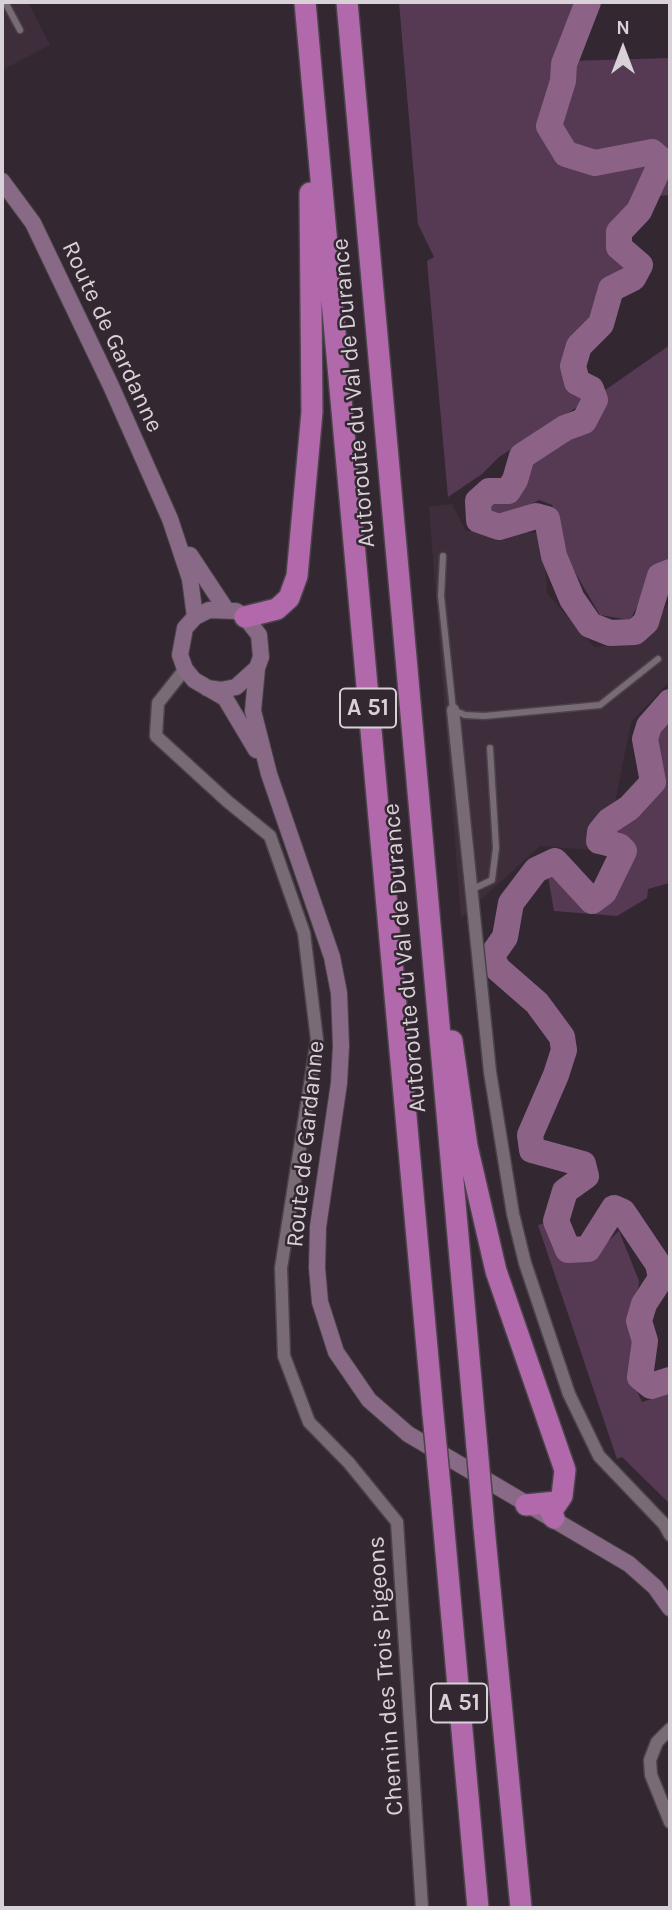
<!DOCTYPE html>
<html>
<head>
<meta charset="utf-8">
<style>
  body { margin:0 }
  #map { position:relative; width:672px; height:1910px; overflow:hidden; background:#332831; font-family:Karla,sans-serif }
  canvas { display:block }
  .frame { position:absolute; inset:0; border:4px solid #d8d1d7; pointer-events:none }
  .north { position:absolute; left:588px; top:14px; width:70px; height:70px; -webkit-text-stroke:5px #332831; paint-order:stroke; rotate:0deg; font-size:19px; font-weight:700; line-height:28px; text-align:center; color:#d8d1d7 }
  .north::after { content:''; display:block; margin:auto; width:24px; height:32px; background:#d8d1d7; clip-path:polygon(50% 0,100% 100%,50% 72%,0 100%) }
</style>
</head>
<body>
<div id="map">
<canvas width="672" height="1910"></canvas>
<div class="frame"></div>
<div class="north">N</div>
</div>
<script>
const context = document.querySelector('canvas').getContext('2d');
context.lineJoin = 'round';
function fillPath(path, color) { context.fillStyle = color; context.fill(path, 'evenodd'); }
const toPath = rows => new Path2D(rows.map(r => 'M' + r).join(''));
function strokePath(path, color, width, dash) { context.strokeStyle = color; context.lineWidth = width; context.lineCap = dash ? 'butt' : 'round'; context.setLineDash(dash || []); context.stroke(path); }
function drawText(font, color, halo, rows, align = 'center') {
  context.font = font + ' Karla,sans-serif'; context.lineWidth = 5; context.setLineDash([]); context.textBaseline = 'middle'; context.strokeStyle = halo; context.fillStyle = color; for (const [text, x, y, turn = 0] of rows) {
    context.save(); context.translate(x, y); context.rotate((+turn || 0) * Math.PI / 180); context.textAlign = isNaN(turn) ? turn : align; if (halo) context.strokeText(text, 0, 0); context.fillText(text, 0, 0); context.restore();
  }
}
fillPath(toPath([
  [2,2,28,2,50,45,2,70],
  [452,504,466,531,544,533,547,593,594,647,638,643,670,602,670,681,631,722,605,851,540,846,461,918,429,507]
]), '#3e2e3c');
fillPath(toPath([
  [399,2,585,2,560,64,559,80,545,129,560,152,585,164,603,166,644,156,653,157,657,163,637,206,618,226,615,240,618,253,636,266,630,275,609,287,595,325,572,350,572,378,591,392,591,398,499,457,482,474,448,497,427,261,434,257,418,224],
  [670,58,670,195,649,197,666,163,665,156,648,146,600,158,574,152,562,143,554,124,570,61],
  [670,345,670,558,653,576,630,620,600,615,569,562,552,505,539,500,502,518,485,516,481,507,491,495,517,490,525,459,562,434,585,425,598,405,598,395],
  [670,709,670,883,648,889,647,898,617,916,554,911,547,870,552,866,572,881,590,903,598,904,604,900,629,847,624,842,605,839,603,833,642,803,649,793,657,777,648,736],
  [552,1221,562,1246,577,1260,589,1260,619,1231,639,1281,629,1373,642,1402,670,1393,670,1504,622,1457,617,1459,538,1225]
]), '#563a53');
strokePath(toPath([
  [588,2,564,64,563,81,549,126,566,154,595,163,652,152,662,161,639,211,619,232,619,247,640,265,633,278,611,289,601,324,579,346,573,366,577,382,591,389,595,400,584,421,565,428,522,456,515,480,508,491,489,491,478,501,479,520,499,527,536,516,547,519,554,556,572,599,590,625,610,633,635,632,646,622,660,576,670,572],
  [670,702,649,726,645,739,653,782,629,808,609,821,600,832,599,841,619,846,624,851,604,892,592,901,555,861,536,870,511,903,505,937,491,957,498,969,537,1003,562,1037,564,1050,556,1075,530,1135,532,1150,583,1164,586,1176,565,1191,556,1221,568,1250,588,1249,614,1208,623,1212,658,1264,661,1278,644,1304,639,1321,645,1341,640,1377,651,1386,670,1380]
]), '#8c6387', 26);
const service = toPath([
  [5,2,20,30],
  [443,556,441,596,453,710,465,715,484,716,600,705,658,659],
  [471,890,492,880,496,848,490,748]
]);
const minor = toPath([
  [185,669,158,703,156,736,227,801,270,836,304,933,317,1040,281,1268,284,1356,309,1422,349,1463,397,1522,422,1908],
  [453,710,490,1072,513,1214,525,1263,569,1394,599,1456,664,1524,670,1535],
  [670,1729,657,1742,650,1760,651,1775,670,1822]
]);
const secondary = toPath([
  [2,181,33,223,111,386,170,519,190,579,195,617],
  [190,555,225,608],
  [257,668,253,711,269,774,332,957,339,993,341,1046,339,1083,318,1227,317,1268,320,1302,336,1352,369,1400,408,1434,629,1564,655,1587,670,1608],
  [207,688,221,690,236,687,257,668,261,657,259,635,245,617,236,611,209,610,195,617,185,628,180,655,185,669,194,680,225,698,256,750]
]);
const motorway = toPath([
  [305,2,433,1414],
  [347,2,477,1447],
  [245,617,277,609,289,598,297,576,312,412,310,193],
  [452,1041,467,1146,496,1271,565,1470,562,1496,551,1512,554,1518],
  [441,1497,478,1908],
  [526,1505,556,1502],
  [484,1527,521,1908]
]);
strokePath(service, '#4b434a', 9);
strokePath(minor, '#4b434a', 15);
strokePath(secondary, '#4b434a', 18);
strokePath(motorway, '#4b434a', 24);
strokePath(service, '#786b76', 6);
strokePath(minor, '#786b76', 12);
strokePath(secondary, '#896a86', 16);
strokePath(motorway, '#b269ab', 21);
const motorwayBridge = toPath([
  [433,1414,441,1497],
  [477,1447,484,1527]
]);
strokePath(motorwayBridge, '#4b434a', 24, []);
strokePath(motorwayBridge, '#b269ab', 21);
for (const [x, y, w] of [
  [368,708,56],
  [459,1703,56]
]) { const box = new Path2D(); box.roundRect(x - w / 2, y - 19.5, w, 39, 5); context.fillStyle = '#332831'; context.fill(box); strokePath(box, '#d8d1d7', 2); }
drawText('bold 23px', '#d8d1d7', null, [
  ["A 51",368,708],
  ["A 51",459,1703]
]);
drawText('24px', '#d8d1d7', '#332831', [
  ["Route de Gardanne",112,337,65],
  ["Autoroute du Val de Durance",354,393,-95],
  ["Autoroute du Val de Durance",405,958,-95],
  ["Route de Gardanne",306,1144,-84],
  ["Chemin des Trois Pigeons",386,1676,-94]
]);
</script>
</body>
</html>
